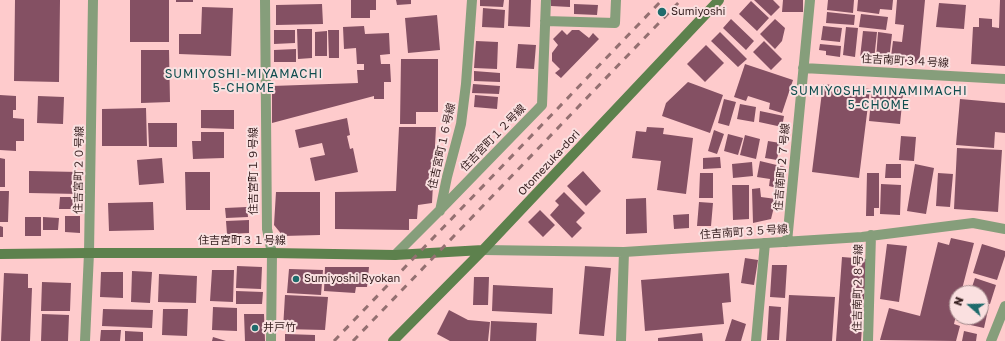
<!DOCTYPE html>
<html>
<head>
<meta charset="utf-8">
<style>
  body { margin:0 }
  #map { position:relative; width:1005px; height:341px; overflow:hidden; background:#fecbcc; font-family:"Golos Text",sans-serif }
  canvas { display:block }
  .north { position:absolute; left:949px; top:285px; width:40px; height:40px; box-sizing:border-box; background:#fae0e0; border:1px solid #ab9293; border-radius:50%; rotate:290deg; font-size:11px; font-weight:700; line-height:16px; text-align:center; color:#351e1f }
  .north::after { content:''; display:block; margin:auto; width:14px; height:18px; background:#1e6b6c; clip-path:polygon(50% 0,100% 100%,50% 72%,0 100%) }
</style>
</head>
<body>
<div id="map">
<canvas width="1005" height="341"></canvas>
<div class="north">N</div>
</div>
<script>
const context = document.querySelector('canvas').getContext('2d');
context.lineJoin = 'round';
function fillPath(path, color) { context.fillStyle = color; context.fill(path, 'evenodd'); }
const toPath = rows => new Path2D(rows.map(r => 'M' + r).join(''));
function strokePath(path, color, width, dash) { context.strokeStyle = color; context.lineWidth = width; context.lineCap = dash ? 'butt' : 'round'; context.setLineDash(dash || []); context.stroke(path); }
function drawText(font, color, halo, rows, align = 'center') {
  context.font = font + ' "Golos Text","Noto Sans JP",sans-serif'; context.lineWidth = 4; context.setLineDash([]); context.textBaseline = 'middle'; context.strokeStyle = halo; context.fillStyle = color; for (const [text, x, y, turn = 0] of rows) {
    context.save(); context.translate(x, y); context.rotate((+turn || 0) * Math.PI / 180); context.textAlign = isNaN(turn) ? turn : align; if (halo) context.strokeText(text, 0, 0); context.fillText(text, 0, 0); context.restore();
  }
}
fillPath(toPath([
  [15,0,60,0,59,82,14,81],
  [130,0,169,0,169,42,130,42],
  [176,0,193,0,193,2,176,2],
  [351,0,376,0,376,10,370,10,370,18,351,18],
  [396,0,411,0,411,4,397,5],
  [480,0,504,0,503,7,480,6],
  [509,0,531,0,530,27,508,26],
  [551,0,570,0,570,7,551,6],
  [754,0,773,0,780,7,771,16],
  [783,0,803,0,803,12,782,12],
  [828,0,854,0,853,13,827,10],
  [858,0,893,0,892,10,880,9,879,14,857,11],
  [897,0,925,0,919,64,903,62,904,58,891,57,893,41,902,42,904,25,895,24],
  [1000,0,1005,0,1005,66,971,64,973,27,979,27,979,18,992,19,992,27,999,28],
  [751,1,769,18,757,31,739,14],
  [939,3,966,5,964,29,936,27],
  [322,4,323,24,276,25,276,5],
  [574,4,598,5,597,15,574,14],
  [202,7,233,8,231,56,179,54,179,34,201,34],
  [483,8,505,10,504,28,482,27],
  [827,12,855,15,854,25,826,23],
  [861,14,888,17,886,30,859,27],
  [437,15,440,50,408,53,405,18],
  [731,19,754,41,746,50,723,28],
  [775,19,785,28,782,41,775,49,760,34],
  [364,26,365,34,389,33,390,54,380,55,381,64,390,64,391,82,384,82,384,99,374,99,374,96,272,123,272,86,358,83,357,70,364,70,364,64,357,64,356,48,344,49,343,27],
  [823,26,842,28,840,42,821,40],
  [846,27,858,28,855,57,843,55],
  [297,29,312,29,312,58,298,59],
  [274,30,295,30,295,43,274,44],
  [328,30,339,30,339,58,329,58],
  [562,30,567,35,572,30,579,30,589,38,593,33,599,39,561,78,555,73,560,69,552,61,552,53,558,45,553,39],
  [327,31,327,56,315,56,315,32],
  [863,31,877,32,874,60,860,58],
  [720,32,747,59,738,67,711,41],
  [878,32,892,34,889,60,876,59],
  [476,41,498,42,497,69,474,68],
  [764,41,782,59,771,70,753,52],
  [518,44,536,45,534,69,516,68],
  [820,44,841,46,840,57,826,55,826,51,819,50],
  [706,45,724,63,705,82,687,64],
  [296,49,296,62,274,62,274,50],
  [141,50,169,50,170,102,141,103],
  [401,59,438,59,438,112,416,112,416,124,400,124],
  [745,64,793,80,782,113,769,109,770,103,748,96,746,101,734,97],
  [474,71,500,73,500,82,474,81],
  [688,82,723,95,710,133,662,116,666,103],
  [473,84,500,86,499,94,472,93],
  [823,84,870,89,859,178,812,172],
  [872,90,903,94,900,124,869,121],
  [0,95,16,96,16,110,13,110,13,118,24,119,24,141,16,141,16,151,0,150],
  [475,95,498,97,497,109,474,107],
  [38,96,64,97,63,124,37,123],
  [724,99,736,102,729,126,718,123],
  [960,99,1005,103,1005,133,995,132,994,148,956,145],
  [740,104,756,107,754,122,737,119],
  [146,108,147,146,102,146,102,109],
  [201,110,234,110,234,129,201,128],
  [760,111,784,116,782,127,759,122],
  [347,118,350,135,347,136,350,149,353,148,358,172,315,181,310,158,325,155,322,143,299,148,295,130],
  [148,123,177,123,177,147,149,147],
  [399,127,436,127,432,203,418,205,417,219,409,219,409,230,335,229,335,192,396,191],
  [647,127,664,128,663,134,693,138,686,194,657,190,661,161,632,158,636,131,646,132],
  [714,130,724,134,717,154,708,151],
  [201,132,224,132,224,158,193,159,192,141,201,141],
  [728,134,743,138,738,155,724,151],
  [745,135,760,139,756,159,740,155],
  [901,136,916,137,914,161,899,160],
  [768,141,780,143,777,160,765,158],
  [957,148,1002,150,998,212,954,209],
  [720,157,721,168,703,169,703,158],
  [0,158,5,159,5,187,0,187],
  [162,158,164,183,139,185,137,160],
  [760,161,785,167,781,189,769,186,770,179,757,177],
  [752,162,753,176,733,178,732,164],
  [886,164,901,164,901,178,885,178],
  [915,164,934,168,926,214,907,211],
  [29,171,79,172,79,194,29,193],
  [583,171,601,191,586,206,567,186],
  [185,172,210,172,210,210,186,210],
  [700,173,713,173,713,198,699,198],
  [867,173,879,173,879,208,874,208,874,216,866,216],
  [938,173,953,174,950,207,936,206],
  [881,184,901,185,900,215,880,214],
  [732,185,749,185,749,219,733,220],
  [760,188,761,197,776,199,771,219,753,223,752,189],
  [0,191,9,191,8,222,0,222],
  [276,192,320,192,320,235,283,236,274,225],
  [564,192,585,213,576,222,582,228,572,238,550,215,559,205,555,201],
  [60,197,78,197,78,209,59,209],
  [646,198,647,233,626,234,626,199],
  [153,202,154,230,109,231,108,203],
  [699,202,713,203,711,226,697,226],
  [247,207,248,217,226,218,225,208],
  [540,210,555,225,543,237,528,222],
  [689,214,689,228,674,229,673,215],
  [65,216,80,216,80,233,65,232],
  [25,217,41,217,41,236,25,236],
  [43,217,59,218,58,230,43,230],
  [249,220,249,233,227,234,226,221],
  [0,226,3,227,3,237,0,237],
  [951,238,974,243,961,293,957,293,957,311,954,324,960,326,956,341,880,340,889,308,920,316,938,242,949,245],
  [887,244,907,246,899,302,880,299],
  [982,244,1005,251,1005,256,997,280,973,273],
  [842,257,867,259,861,341,836,341],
  [745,258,758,260,754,285,741,283],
  [772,265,787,265,785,298,770,297],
  [237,266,262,267,261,289,236,288],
  [585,266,611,268,604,336,579,334],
  [325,267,369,267,367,287,356,287,355,293,324,291],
  [289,269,323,270,321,295,287,293],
  [212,270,234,270,233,302,210,301],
  [132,271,152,272,150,303,131,302],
  [101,272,123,272,123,298,100,297],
  [4,273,28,274,28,288,32,288,30,341,1,341],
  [729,273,731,302,722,303,724,324,645,331,641,280],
  [159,274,197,276,196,303,158,302],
  [474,277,489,277,488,305,473,305],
  [975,278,996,285,990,304,981,302,981,293,970,293],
  [42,282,71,283,70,311,41,311],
  [493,285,553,288,552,314,492,311],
  [236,291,263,292,262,304,236,304],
  [285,295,328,297,325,330,283,329],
  [789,295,835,297,832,341,786,341],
  [769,306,781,307,779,340,767,340],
  [213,307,237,308,237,331,212,330],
  [103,309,153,310,152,328,102,326],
  [163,309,188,309,187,336,162,335],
  [981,309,988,310,984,328,966,324,968,317,981,317],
  [449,310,468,320,490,322,488,341,450,341,437,334],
  [42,314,69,315,68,341,41,341],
  [244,314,264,314,265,341,245,341],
  [732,319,746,324,741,341,725,341],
  [491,321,537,323,536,341,490,341],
  [101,330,121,330,120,341,100,341],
  [125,331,143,332,143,341,125,341],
  [964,331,977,334,976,341,962,341],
  [702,333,703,341,658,341,658,338],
  [285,334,315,335,315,341,285,341],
  [213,337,226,341,212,341]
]), '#845063');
strokePath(toPath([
  [545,21,615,23,616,0],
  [440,211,447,177,461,124,466,84,472,0],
  [395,255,439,211,542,105,546,0],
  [756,341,765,243]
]), '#869e7b', 10);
strokePath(toPath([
  [265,0,267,229,272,253,271,341],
  [803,68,1005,79],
  [787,242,810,0],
  [483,250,624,252,862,237,973,223,1005,229],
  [85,341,89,253,93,0],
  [621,341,624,252],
  [868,341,871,235],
  [991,341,1005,306]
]), '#869e7b', 10);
strokePath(toPath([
  [0,254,89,253,272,253,395,255,483,250],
  [393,341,483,250,719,0]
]), '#5d814d', 10);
strokePath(toPath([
  [334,341,662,0],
  [353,341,681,0]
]), '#947071', 3, [7, 7]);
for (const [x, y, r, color] of [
  [662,12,5,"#1e6b6c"],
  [296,279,4,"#1e6b6c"],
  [255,328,4,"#1e6b6c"]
]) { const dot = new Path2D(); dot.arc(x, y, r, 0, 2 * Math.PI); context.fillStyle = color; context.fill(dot); strokePath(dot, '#fae0e0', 1.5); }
drawText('11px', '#351e1f', '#fae0e0', [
  ["Sumiyoshi",671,12],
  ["Sumiyoshi Ryokan",304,279],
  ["井戸竹",263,328]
], 'left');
drawText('11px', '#351e1f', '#fae0e0', [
  ["住吉南町３４号線",905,61,3],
  ["住吉宮町１２号線",493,138,-46],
  ["住吉宮町１６号線",442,146,-77],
  ["Otomezuka-dori",549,163,-47],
  ["住吉南町２７号線",782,167,-85],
  ["住吉宮町２０号線",79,170,-89],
  ["住吉宮町１９号線",254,171,-90],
  ["住吉南町３５号線",744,232,-4],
  ["住吉宮町３１号線",242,241],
  ["住吉南町２８号線",858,288,-89]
]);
context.letterSpacing = '1px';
drawText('12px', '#0f4e4f', '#fae0e0', [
  ["SUMIYOSHI-MIYAMACHI",244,74],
  ["5-CHOME",244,88],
  ["SUMIYOSHI-MINAMIMACHI",879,91],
  ["5-CHOME",879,105]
]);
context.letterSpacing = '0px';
</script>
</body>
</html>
